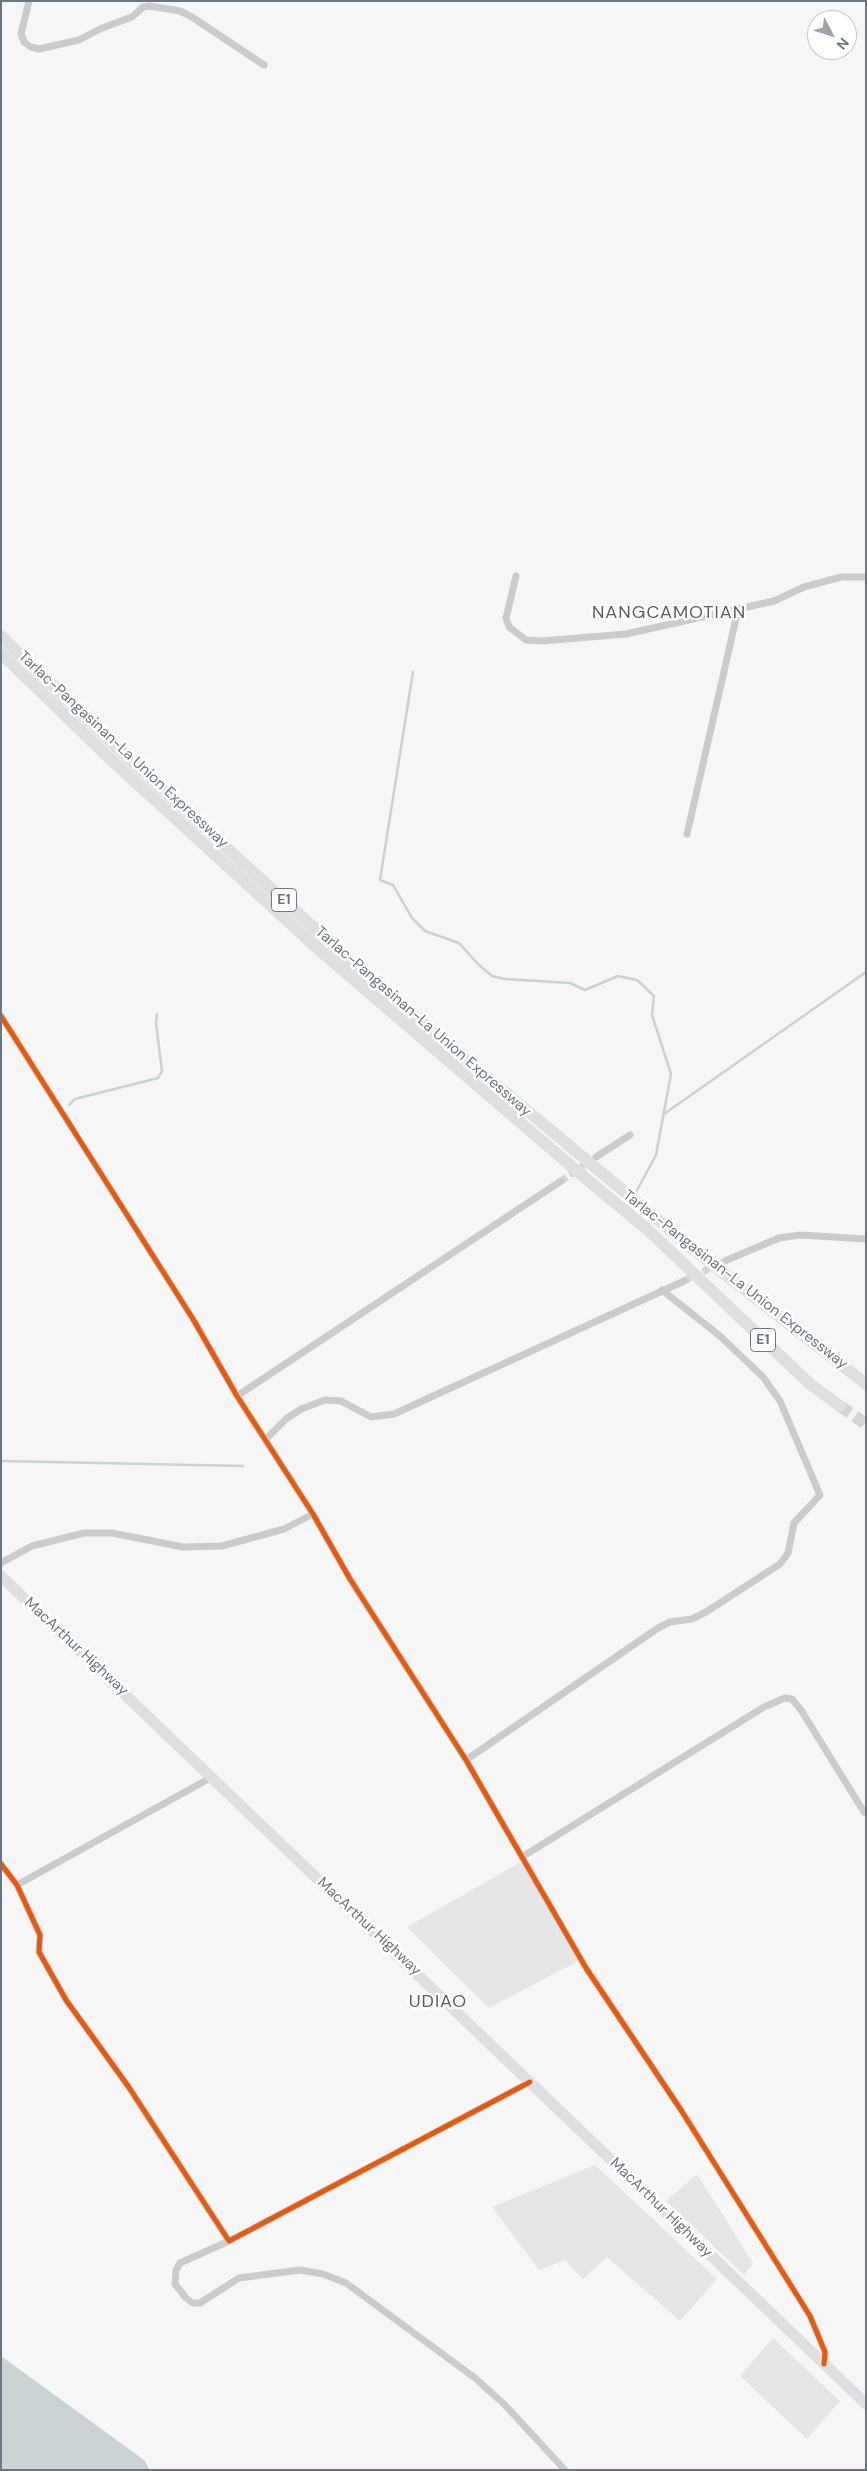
<!DOCTYPE html>
<html>
<head>
<meta charset="utf-8">
<style>
  body { margin:0 }
  #map { position:relative; width:867px; height:2471px; overflow:hidden; background:#f6f6f6; font-family:"DM Sans",sans-serif }
  canvas { display:block }
  .frame { position:absolute; inset:0; border:2px solid #6a7782; pointer-events:none }
  .north { position:absolute; left:807px; top:10px; width:50px; height:50px; box-sizing:border-box; background:#fff; border:1px solid #c3c9cd; border-radius:50%; rotate:130deg; font-size:14px; font-weight:700; line-height:20px; text-align:center; color:#6a7782 }
  .north::after { content:''; display:block; margin:auto; width:18px; height:22px; background:#9ba3ab; clip-path:polygon(50% 0,100% 100%,50% 72%,0 100%) }
</style>
</head>
<body>
<div id="map">
<canvas width="867" height="2471"></canvas>
<div class="frame"></div>
<div class="north">N</div>
</div>
<script>
const context = document.querySelector('canvas').getContext('2d');
context.lineJoin = 'round';
function fillPath(path, color) { context.fillStyle = color; context.fill(path, 'evenodd'); }
const toPath = rows => new Path2D(rows.map(r => 'M' + r).join(''));
function strokePath(path, color, width, dash) { context.strokeStyle = color; context.lineWidth = width; context.lineCap = dash ? 'butt' : 'round'; context.setLineDash(dash || []); context.stroke(path); }
function drawText(font, color, halo, rows, align = 'center') {
  context.font = font + ' "DM Sans",sans-serif'; context.lineWidth = 5; context.setLineDash([]); context.textBaseline = 'middle'; context.strokeStyle = halo; context.fillStyle = color; for (const [text, x, y, turn = 0] of rows) {
    context.save(); context.translate(x, y); context.rotate((+turn || 0) * Math.PI / 180); context.textAlign = isNaN(turn) ? turn : align; if (halo) context.strokeText(text, 0, 0); context.fillText(text, 0, 0); context.restore();
  }
}
fillPath(toPath([
  [521,1862,584,1958,489,2008,407,1927],
  [595,2165,717,2279,680,2321,607,2257,583,2279,565,2260,539,2270,492,2207],
  [697,2174,753,2263,744,2275,666,2201],
  [773,2338,840,2401,807,2439,740,2376]
]), '#e5e6e7');
fillPath(toPath([
  [1,2356,144,2460,150,2470,1,2470]
]), '#cbd2d4');
strokePath(toPath([
  [413,672,380,880,393,885,412,918,425,931,459,943,478,964,492,976,505,979,570,983,585,990,618,976,637,980,654,996,652,1015,671,1074,656,1155,636,1192],
  [69,1105,75,1099,158,1078,162,1071,156,1023,157,1014],
  [664,1114,866,972],
  [1,1461,243,1466]
]), '#cbd2d4', 2.5);
strokePath(toPath([
  [561,1181,590,1161],
  [684,1281,727,1260]
]), '#d3d6d9', 7, [7, 3.5]);
strokePath(toPath([
  [840,1406,866,1424]
]), '#d3d6d9', 12, [12, 6]);
strokePath(toPath([
  [29,1,21,34,24,42,31,47,39,49,79,40,102,28,132,17,143,7,150,6,180,11,192,17,264,65],
  [516,576,506,618,509,627,526,640,542,641,626,634,774,601,804,587,841,577,866,577],
  [687,834,738,610],
  [1,1016,193,1319,237,1396,313,1514,350,1579,466,1760,586,1968,681,2110,810,2316,825,2352,824,2364],
  [596,1157,630,1135],
  [727,1260,779,1238,800,1235,866,1239],
  [237,1396,561,1181],
  [266,1439,286,1419,301,1409,325,1400,341,1401,371,1417,394,1414,684,1281],
  [1,1563,32,1546,84,1533,112,1533,183,1547,222,1546,284,1529,313,1514],
  [466,1760,658,1628,670,1622,692,1619,706,1612,780,1564,788,1553,794,1523,820,1495,780,1401,763,1377,720,1336,662,1290],
  [522,1857,764,1707,785,1698,792,1699,801,1710,864,1812],
  [1,1864,17,1885,40,1935,39,1952,66,2000,128,2086,229,2241,530,2082],
  [17,1885,212,1777],
  [229,2241,180,2263,176,2270,175,2284,186,2298,193,2303,200,2303,239,2278,300,2270,323,2274,346,2283,475,2378,505,2405,565,2470]
]), '#c9cbcc', 7);
strokePath(toPath([
  [1,1576,866,2404]
]), '#dedfe0', 11);
strokePath(toPath([
  [1,636,113,744,373,982,693,1249,866,1384],
  [1,653,106,755,325,955,584,1177,647,1229,810,1384,840,1406]
]), '#dedfe0', 12);
strokePath(toPath([
  [1,1016,193,1319,237,1396,313,1514,350,1579,466,1760,586,1968,681,2110,810,2316,825,2352,824,2364],
  [1,1864,17,1885,40,1935,39,1952,66,2000,128,2086,229,2241,530,2082]
]), '#e8590c', 5);
for (const [x, y, w] of [
  [284,900,25],
  [763,1340,25]
]) { const box = new Path2D(); box.roundRect(x - w / 2, y - 11.5, w, 23, 4); context.fillStyle = '#fff'; context.fill(box); strokePath(box, '#6a7782', 1); }
drawText('bold 14px', '#6a7782', null, [
  ["E1",284,900],
  ["E1",763,1340]
]);
drawText('15px', '#6a7782', '#fff', [
  ["Tarlac-Pangasinan-La Union Expressway",123,750,43],
  ["Tarlac-Pangasinan-La Union Expressway",423,1022,41],
  ["Tarlac-Pangasinan-La Union Expressway",735,1280,38],
  ["MacArthur Highway",76,1647,43],
  ["MacArthur Highway",369,1927,43],
  ["MacArthur Highway",661,2208,44]
]);
context.letterSpacing = '1px';
drawText('18px', '#576068', '#fff', [
  ["NANGCAMOTIAN",669,613],
  ["UDIAO",438,2002]
]);
context.letterSpacing = '0px';
</script>
</body>
</html>
